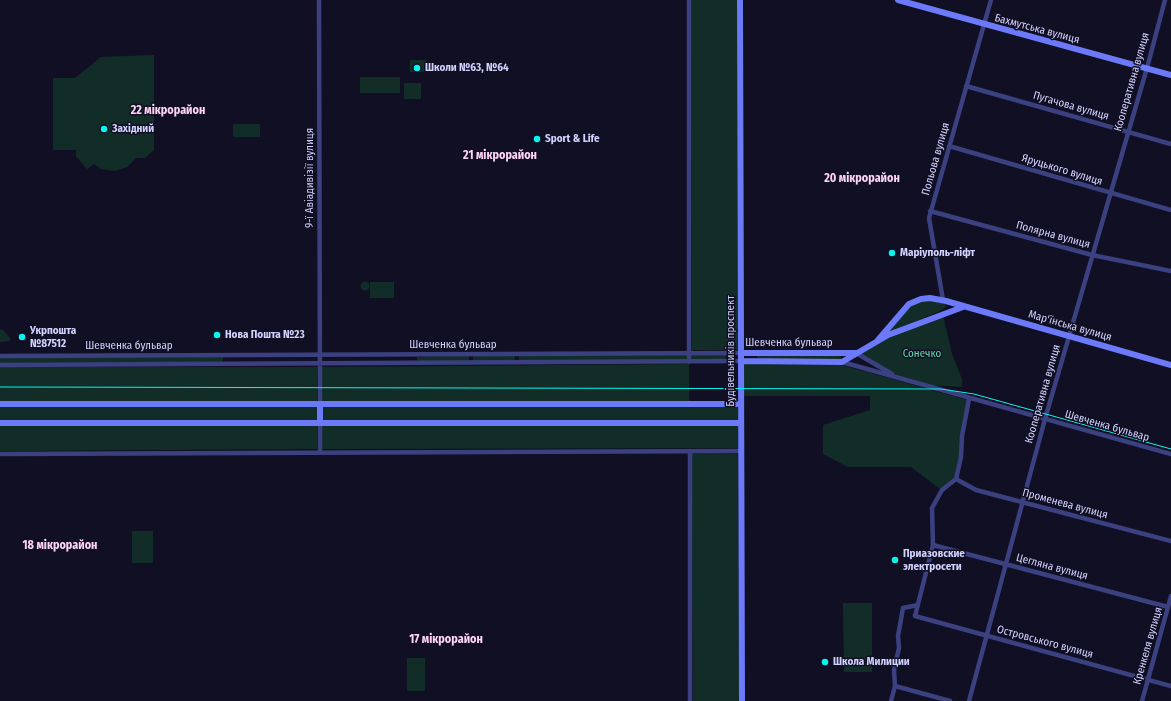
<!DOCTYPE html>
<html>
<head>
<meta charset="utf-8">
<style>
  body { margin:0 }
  canvas { display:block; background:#100f23 }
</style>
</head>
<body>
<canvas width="1171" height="701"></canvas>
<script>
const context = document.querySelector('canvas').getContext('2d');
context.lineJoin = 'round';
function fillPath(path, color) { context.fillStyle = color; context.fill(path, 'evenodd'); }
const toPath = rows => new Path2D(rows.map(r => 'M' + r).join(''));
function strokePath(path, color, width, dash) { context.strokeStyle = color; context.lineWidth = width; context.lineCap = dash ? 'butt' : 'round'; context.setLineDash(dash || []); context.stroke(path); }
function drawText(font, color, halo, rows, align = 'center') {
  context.font = font + ' "Fira Sans Condensed",sans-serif'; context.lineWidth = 3; context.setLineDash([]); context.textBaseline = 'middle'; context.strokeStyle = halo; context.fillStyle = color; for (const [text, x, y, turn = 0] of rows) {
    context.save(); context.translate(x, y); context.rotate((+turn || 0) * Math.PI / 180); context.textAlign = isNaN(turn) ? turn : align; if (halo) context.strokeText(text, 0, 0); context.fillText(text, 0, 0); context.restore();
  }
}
fillPath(toPath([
  [691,0,737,0,738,350,692,350],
  [154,55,154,150,145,158,136,158,127,167,114,171,101,169,94,164,87,169,76,156,76,150,53,150,53,78,75,78,101,57],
  [410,60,426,60,426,72,410,72],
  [360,77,400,77,400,93,360,93],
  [404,83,421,83,421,99,404,99],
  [233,124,260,124,260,137,233,137],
  '360.5 286a4.5 4.5 0 1 1 9 0a4.5 4.5 0 1 1-9 0Z',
  [370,282,394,282,394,298,370,298],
  [930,300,945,303,946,307,938,312,887,333,910,306,916,303],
  [943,315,952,354,962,379,962,387,927,385,899,377,860,353,879,342],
  [2,329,10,338,10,341,0,342,0,330],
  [687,355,687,360,519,361,519,356],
  [691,355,726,355,726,360,691,360],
  [757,355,841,355,841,360,757,360],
  [469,356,469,361,417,362,417,357],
  [473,356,515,356,515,361,473,361],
  [223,357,223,362,0,363,0,358],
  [689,364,689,401,322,401,322,367],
  [744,364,842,365,967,400,959,457,954,478,940,489,911,467,848,467,823,454,823,425,870,410,870,396,744,396],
  [0,367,317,367,317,401,0,401],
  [0,406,317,406,317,420,0,420],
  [322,406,738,406,738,420,322,420],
  [738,425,738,448,322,449,322,426],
  [0,426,317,426,317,449,0,451],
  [692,454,738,454,739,701,693,701],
  [132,531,153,531,153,563,132,563],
  [843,603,872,603,872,672,844,672],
  [407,658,425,658,425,691,407,691]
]), '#122d28');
strokePath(toPath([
  [319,0,320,404],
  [689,0,689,362],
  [966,86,1171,144],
  [949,146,1171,210],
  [930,211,1092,255,1171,271],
  [943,300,929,218,991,0],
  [856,353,892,374],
  [0,356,741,353],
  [842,362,1171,454],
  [0,365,741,361],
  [969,399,962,436,961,457,956,479,942,490,932,508,933,545,915,616,1171,686],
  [320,423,320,452],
  [690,451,690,701],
  [0,454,741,451],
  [956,479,976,490,1171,541],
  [933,545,1168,607],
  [895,686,950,701],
  [891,701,895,686,894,670,899,648,898,636,903,608,918,605],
  [969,701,1045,419,1147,68,1165,0],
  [1142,701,1171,596]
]), '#3b4180', 4.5);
strokePath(toPath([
  [740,0,742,701],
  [898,0,1171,75],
  [878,340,909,304,921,299,930,298,946,301,1171,365],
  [741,353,856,353],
  [741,361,842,362,888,335,963,307],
  [0,404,741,404],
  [320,404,320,423],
  [0,423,741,423]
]), '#6c7afa', 6);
strokePath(toPath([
  [0,387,941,389,974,394,1171,449]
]), '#08f4ef', 1);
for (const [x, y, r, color] of [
  [417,68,4,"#08f4ef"],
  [104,129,4,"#08f4ef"],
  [537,139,4,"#08f4ef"],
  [892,253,4,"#08f4ef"],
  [217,335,4,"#08f4ef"],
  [22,337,4,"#08f4ef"],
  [895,560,4,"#08f4ef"],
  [825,662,4,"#08f4ef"]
]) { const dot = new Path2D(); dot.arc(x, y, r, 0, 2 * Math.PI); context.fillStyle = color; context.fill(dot); strokePath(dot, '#100f23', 1.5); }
drawText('11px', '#d2d2fe', '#100f23', [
  ["Бахмутська вулиця",1037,29,15],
  ["Кооперативна вулиця",1132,82,-74],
  ["Пугачова вулиця",1071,106,16],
  ["Польова вулиця",936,159,-74],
  ["Яруцького вулиця",1062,170,17],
  ["9-ї Авіадивізії вулиця",310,178,-90],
  ["Полярна вулиця",1053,235,15],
  ["Мар'їнська вулиця",1070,326,16],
  ["Шевченка бульвар",789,343],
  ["Шевченка бульвар",453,345],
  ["Шевченка бульвар",129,346],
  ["Будівельників проспект",731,351,-90],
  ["Кооперативна вулиця",1043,394,-74],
  ["Шевченка бульвар",1107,426,16],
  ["Променева вулиця",1065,504,15],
  ["Цегляна вулиця",1052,567,15],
  ["Островського вулиця",1045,642,15],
  ["Кренкеля вулиця",1148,646,-74]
]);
drawText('bold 11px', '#d2d2fe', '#100f23', [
  ["Школи №63, №64",425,68],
  ["Західний",112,129],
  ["Sport & Life",545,139],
  ["Маріуполь-ліфт",900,253],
  ["Укрпошта",30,331],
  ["№87512",30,344],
  ["Нова Пошта №23",225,335],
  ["Приазовские",903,554],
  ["электросети",903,567],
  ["Школа Милиции",833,662]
], 'left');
drawText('11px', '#60dbae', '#100f23', [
  ["Сонечко",922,354]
]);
drawText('bold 12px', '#fed4f4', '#100f23', [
  ["22 мікрорайон",168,111],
  ["21 мікрорайон",500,156],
  ["20 мікрорайон",862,179],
  ["18 мікрорайон",60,546],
  ["17 мікрорайон",446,640]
]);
</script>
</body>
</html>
